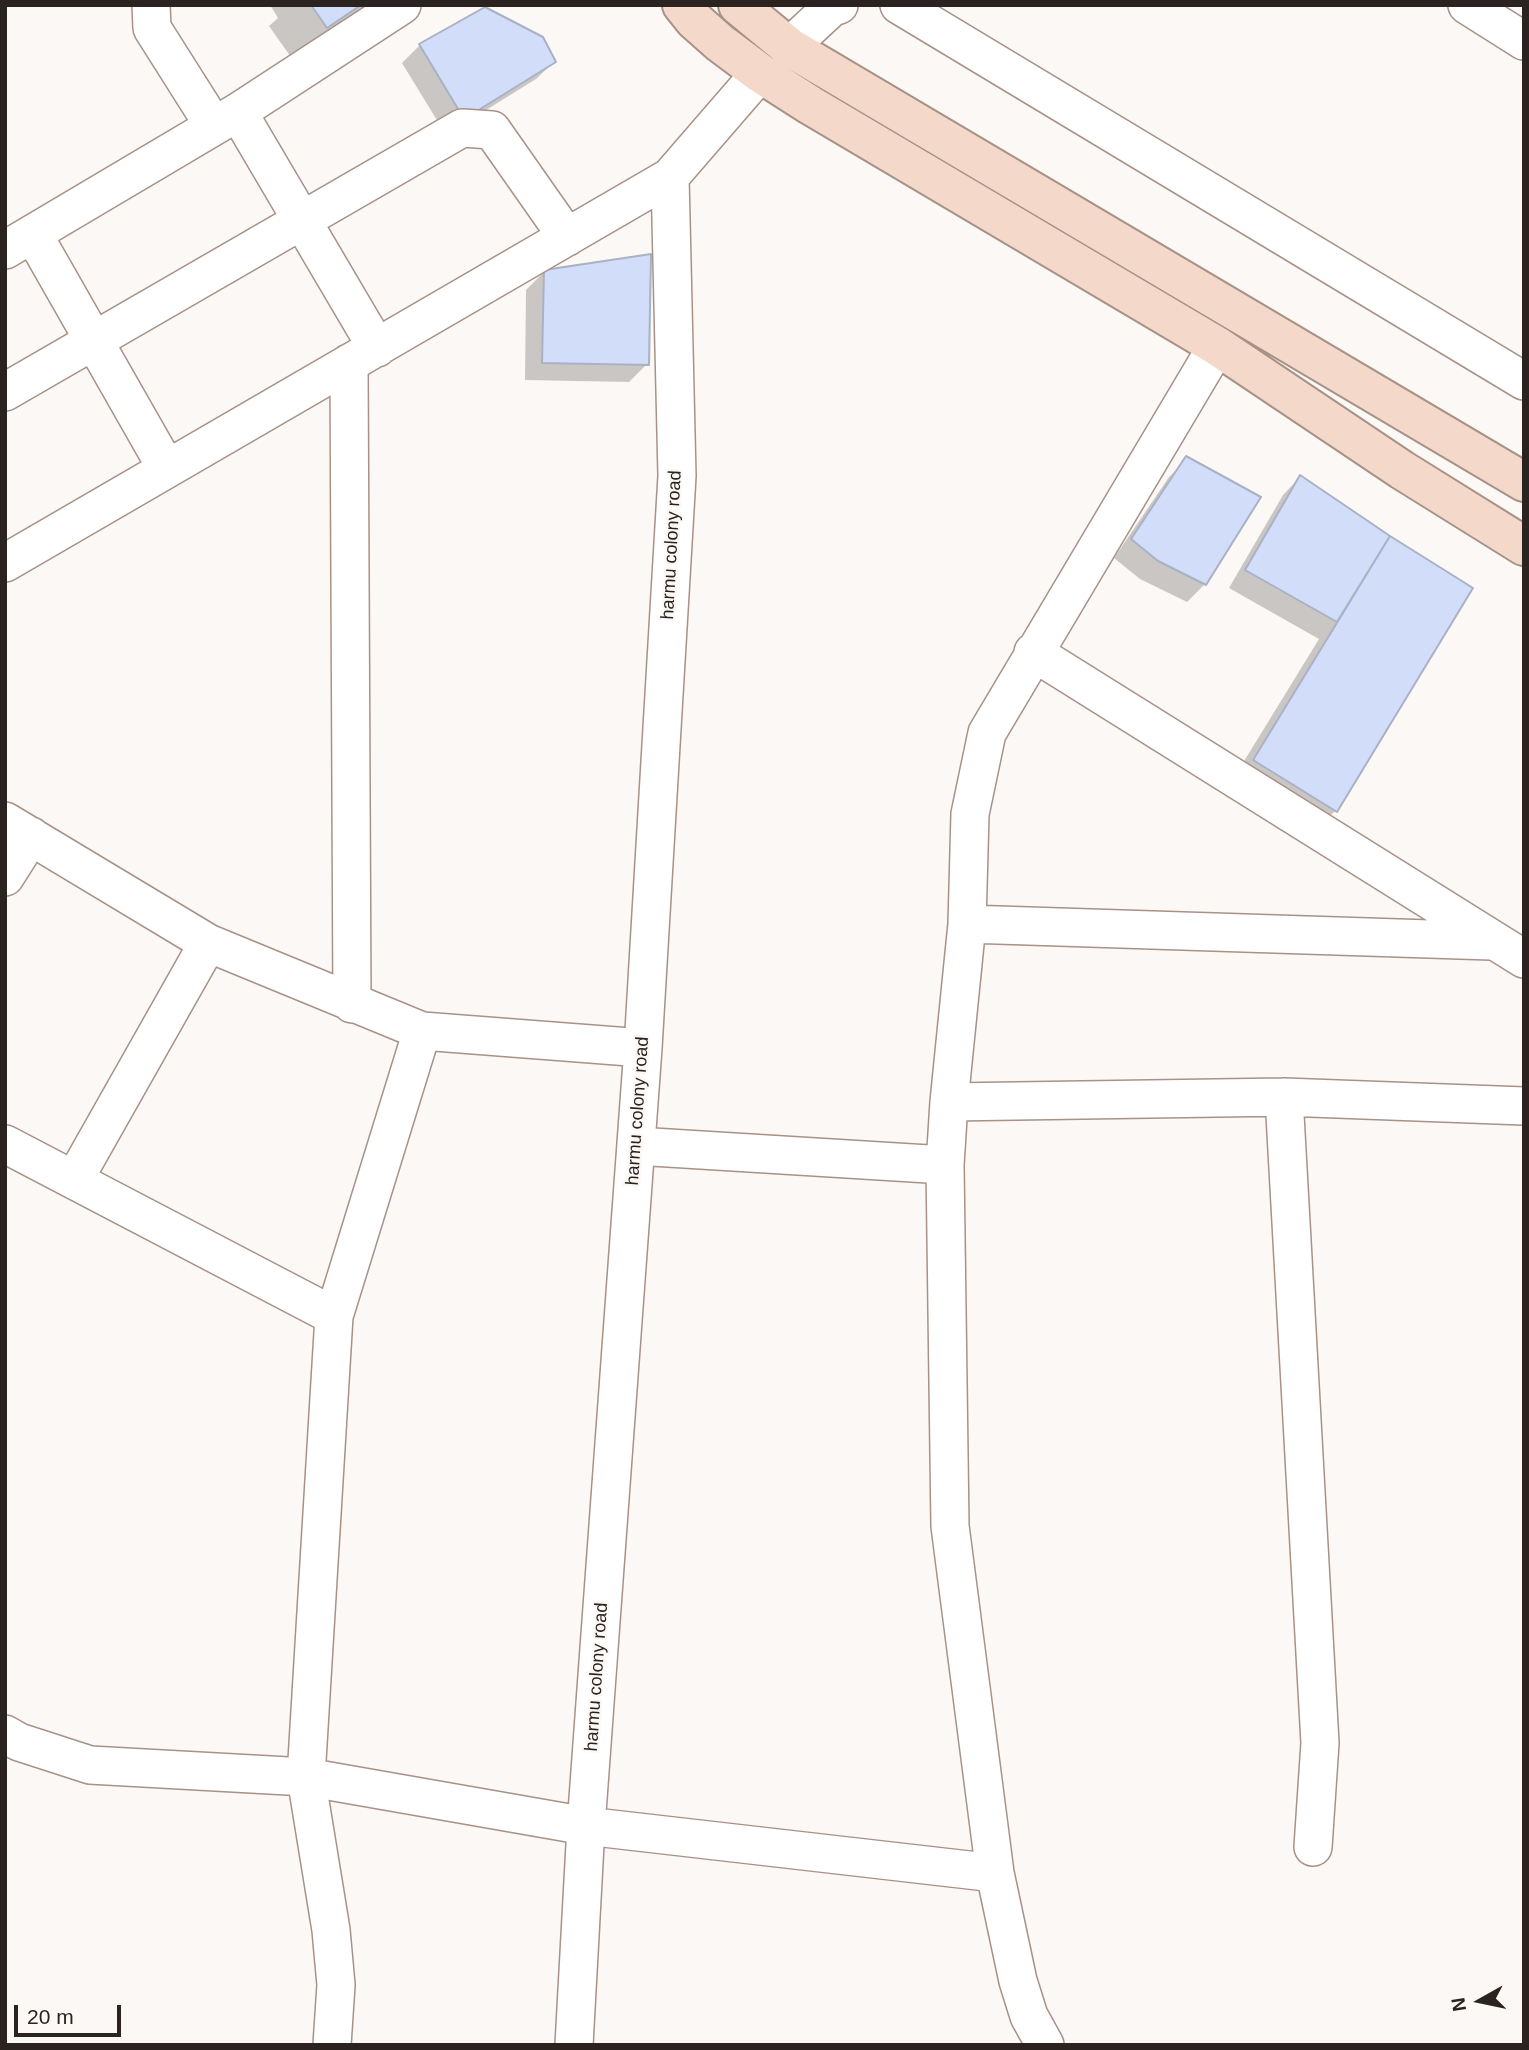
<!DOCTYPE html>
<html>
<head>
<meta charset="utf-8">
<style>
  body { margin:0 }
  #map { position:relative; width:1529px; height:2050px; overflow:hidden; background:#fcf8f5; font-family:Helvetica,sans-serif }
  canvas { display:block }
  .frame { position:absolute; inset:0; border:7px solid #2b231f; pointer-events:none }
  .north { position:absolute; left:1445px; top:1966px; width:70px; height:70px; -webkit-text-stroke:5px #fcf8f5; paint-order:stroke; rotate:261deg; font-size:19px; font-weight:700; line-height:28px; text-align:center; color:#2b231f }
  .north::after { content:''; display:block; margin:auto; width:24px; height:32px; background:#2b231f; clip-path:polygon(50% 0,100% 100%,50% 72%,0 100%) }
  .scale { position:absolute; left:14px; top:2005px; width:107px; height:32px; box-sizing:border-box; border:4px solid #2b231f; border-top:0; padding-left:9px; font-size:21px; line-height:24px; white-space:nowrap; color:#2b231f; -webkit-text-stroke:5px #fcf8f5; paint-order:stroke }
</style>
</head>
<body>
<div id="map">
<canvas width="1529" height="2050"></canvas>
<div class="frame"></div>
<div class="north">N</div>
<div class="scale">20 m</div>
</div>
<script>
const context = document.querySelector('canvas').getContext('2d');
context.lineJoin = 'round';
function fillPath(path, color) { context.fillStyle = color; context.fill(path, 'evenodd'); }
const toPath = rows => new Path2D(rows.map(r => 'M' + r).join(''));
function strokePath(path, color, width, dash) { context.strokeStyle = color; context.lineWidth = width; context.lineCap = dash ? 'butt' : 'round'; context.setLineDash(dash || []); context.stroke(path); }
function drawText(font, color, halo, rows, align = 'center') {
  context.font = font + ' Helvetica,sans-serif'; context.lineWidth = 5; context.setLineDash([]); context.textBaseline = 'middle'; context.strokeStyle = halo; context.fillStyle = color; for (const [text, x, y, turn = 0] of rows) {
    context.save(); context.translate(x, y); context.rotate((+turn || 0) * Math.PI / 180); context.textAlign = isNaN(turn) ? turn : align; if (halo) context.strokeText(text, 0, 0); context.fillText(text, 0, 0); context.restore();
  }
}
fillPath(toPath([
  [270,5,375,5,293,60,269,26,278,18],
  [420,45,554,62,536,79,446,135,402,63],
  [544,272,647,364,629,382,525,380,526,290],
  [1187,459,1205,584,1187,602,1140,579,1114,558,1169,477],
  [1300,477,1389,538,1471,589,1335,811,1312,834,1230,784,1319,639,1229,588,1283,495]
]), '#0003');
const building = toPath([
  [311,5,361,5,327,28,311,5],
  [485,7,543,37,556,62,464,119,419,44,485,7],
  [651,254,649,365,542,363,544,270,651,254],
  [1186,456,1261,497,1206,585,1158,561,1131,539,1186,456],
  [1300,475,1390,536,1337,622,1245,570,1300,475],
  [1390,536,1473,588,1337,812,1253,760,1390,536]
]);
fillPath(building, '#d1ddf9');
strokePath(building, '#a9b1c5', 2);
const street = toPath([
  [151,5,152,28,214,126],
  [899,5,1524,381],
  [1467,5,1524,41],
  [789,47,831,8,839,5],
  [238,112,377,348],
  [33,234,167,469],
  [5,250,238,112,402,5],
  [349,363,352,1004],
  [5,392,462,128,492,130,567,237],
  [5,563,670,177,760,73],
  [1033,652,1524,959],
  [5,821,208,943,422,1031,643,1048],
  [5,877,31,836],
  [967,924,1491,941],
  [1284,1097,1320,1743,1313,1847],
  [949,1102,1284,1097,1524,1106],
  [5,1144,334,1316],
  [636,1146,945,1165],
  [74,1180,208,943],
  [5,1734,19,1742,90,1765,306,1777,586,1826,995,1873],
  [332,2045,336,1985,331,1930,306,1777,334,1316,422,1031],
  [574,2045,586,1826,643,1048,677,476,670,177],
  [1045,2045,1029,2016,1018,1981,995,1873,950,1526,945,1165,949,1102,967,924,970,814,987,733,1217,346]
]);
const secondary = toPath([
  [682,5,694,20,720,43,760,73,810,105,1217,346,1402,470,1524,546],
  [738,5,789,47,1524,482]
]);
strokePath(street, '#a79287', 40);
strokePath(secondary, '#a79287', 42);
strokePath(street, '#fff', 37);
strokePath(secondary, '#f4d9ca', 38);
drawText('18px', '#2b231f', '#fcf8f5', [
  ["harmu colony road",672,545,-87],
  ["harmu colony road",638,1111,-86],
  ["harmu colony road",597,1677,-86]
]);
</script>
</body>
</html>
